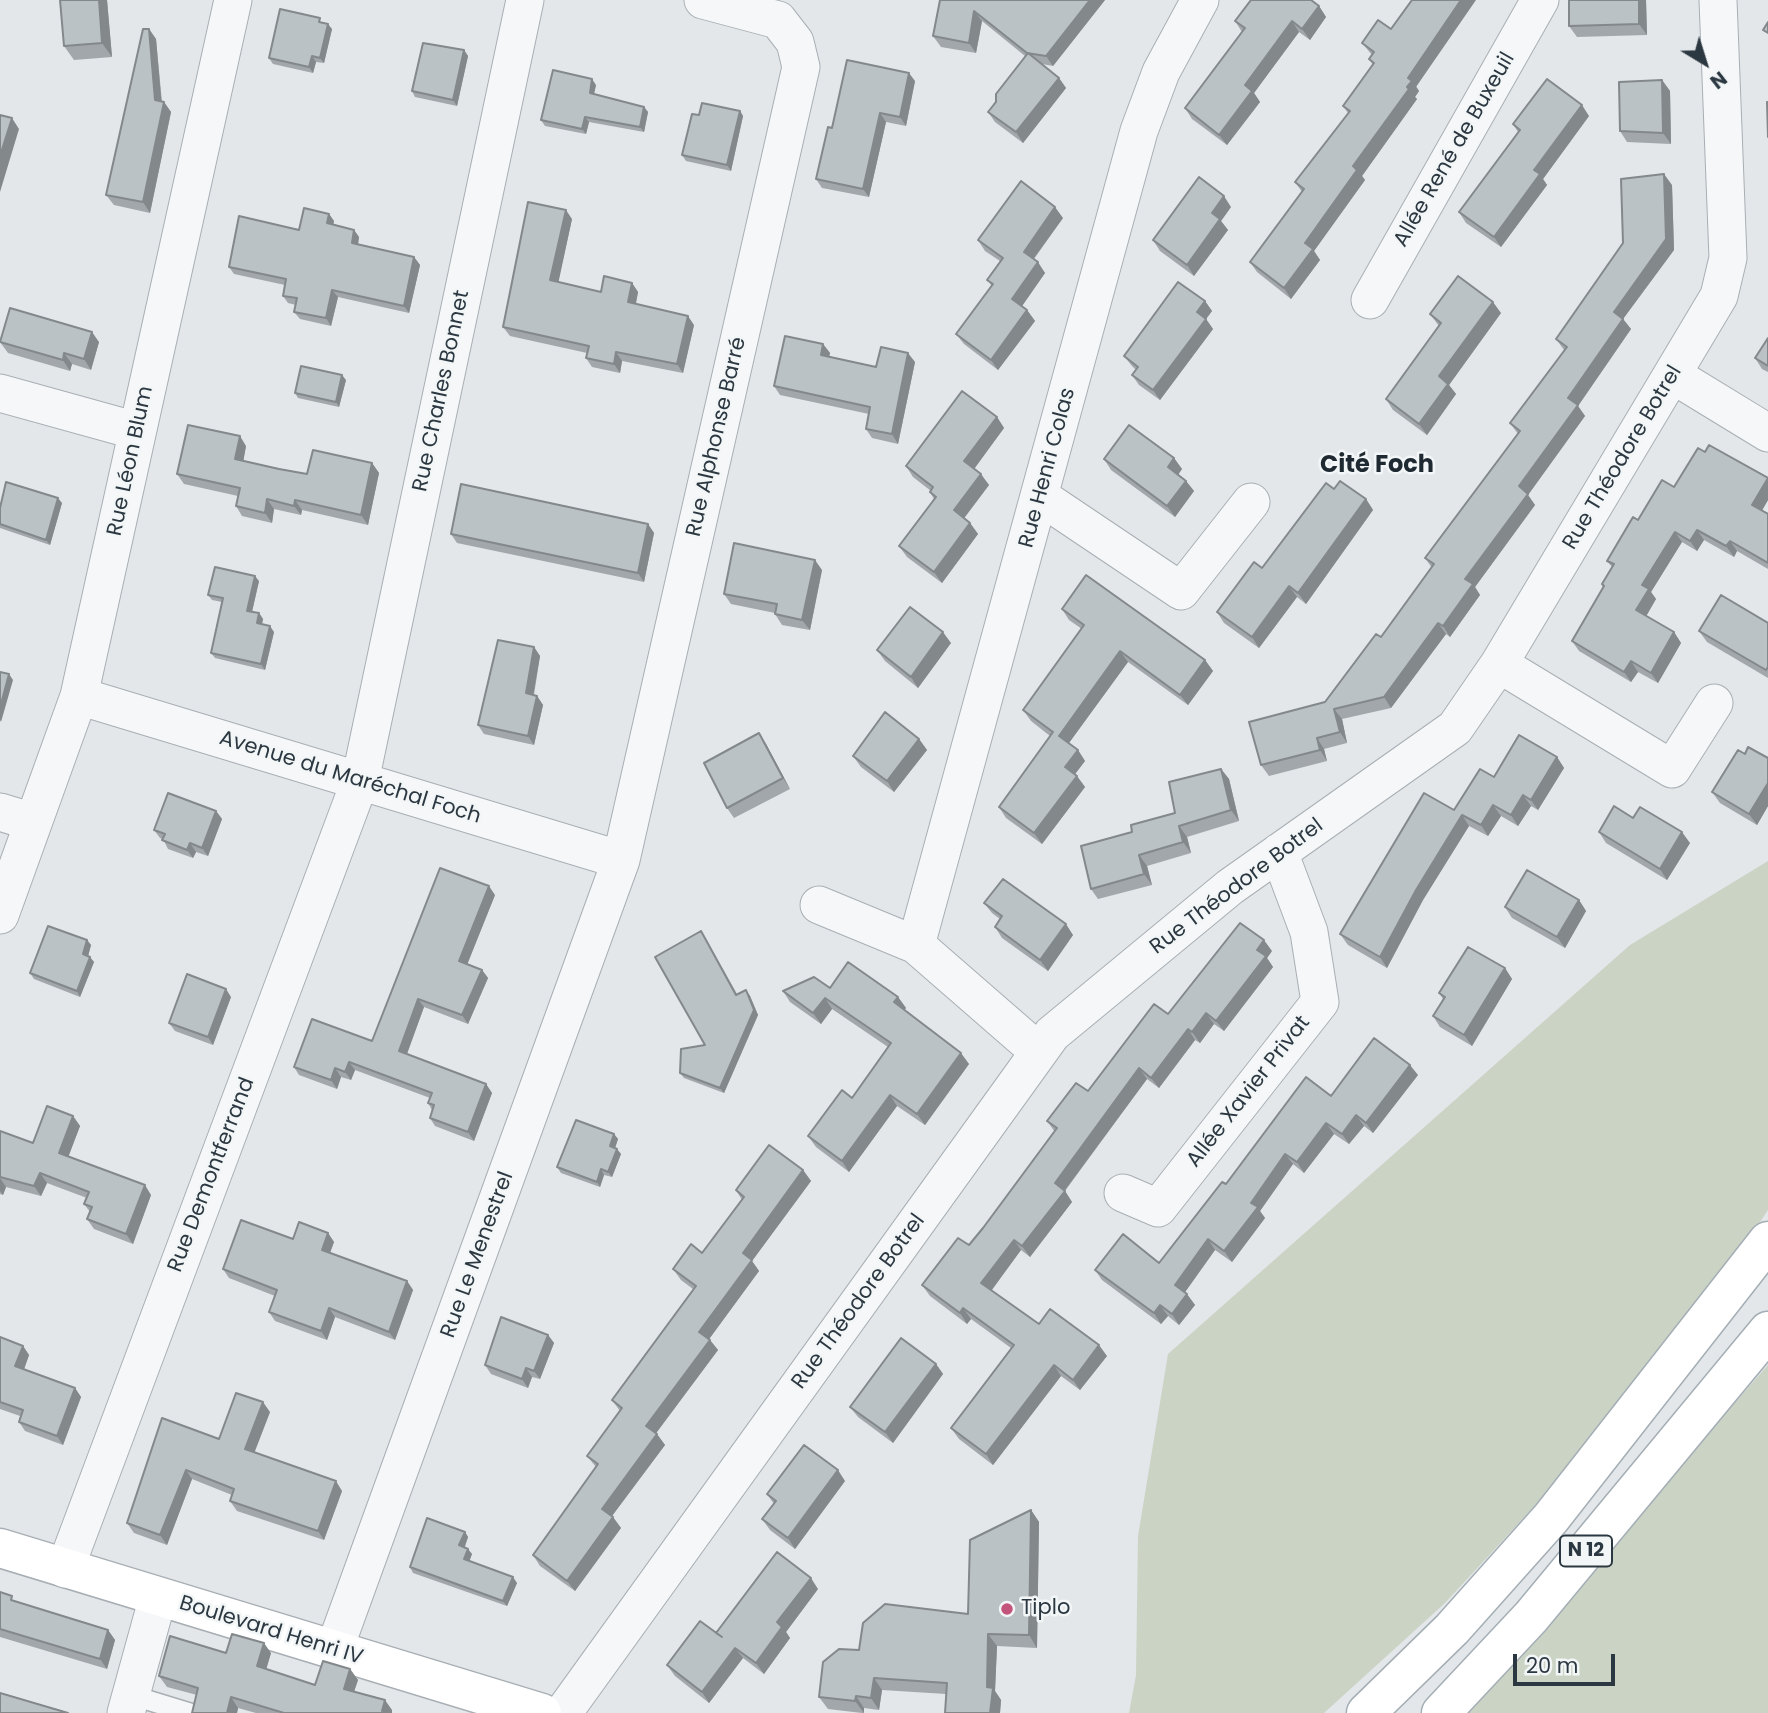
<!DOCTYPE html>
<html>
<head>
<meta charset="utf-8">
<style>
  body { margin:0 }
  #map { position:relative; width:1768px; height:1713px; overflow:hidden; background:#e3e7ea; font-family:Poppins,sans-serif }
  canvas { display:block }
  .north { position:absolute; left:1670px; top:28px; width:70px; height:70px; -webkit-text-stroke:5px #f3f6f7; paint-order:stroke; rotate:142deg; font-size:19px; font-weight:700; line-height:28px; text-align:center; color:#2c3841 }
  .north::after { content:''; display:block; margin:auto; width:24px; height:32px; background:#2c3841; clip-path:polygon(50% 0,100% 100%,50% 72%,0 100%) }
  .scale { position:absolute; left:1513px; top:1654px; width:102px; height:32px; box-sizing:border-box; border:4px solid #2c3841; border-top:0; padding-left:9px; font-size:21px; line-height:24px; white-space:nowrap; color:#2c3841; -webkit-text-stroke:5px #f3f6f7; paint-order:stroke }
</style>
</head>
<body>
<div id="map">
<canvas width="1768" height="1713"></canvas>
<div class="north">N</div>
<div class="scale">20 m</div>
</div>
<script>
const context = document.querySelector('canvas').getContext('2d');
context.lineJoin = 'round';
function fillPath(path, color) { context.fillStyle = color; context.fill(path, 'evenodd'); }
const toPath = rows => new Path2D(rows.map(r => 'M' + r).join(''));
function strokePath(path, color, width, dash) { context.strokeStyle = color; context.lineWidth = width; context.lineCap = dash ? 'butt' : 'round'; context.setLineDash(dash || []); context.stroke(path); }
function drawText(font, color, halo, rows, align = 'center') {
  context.font = font + ' Poppins,sans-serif'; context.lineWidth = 5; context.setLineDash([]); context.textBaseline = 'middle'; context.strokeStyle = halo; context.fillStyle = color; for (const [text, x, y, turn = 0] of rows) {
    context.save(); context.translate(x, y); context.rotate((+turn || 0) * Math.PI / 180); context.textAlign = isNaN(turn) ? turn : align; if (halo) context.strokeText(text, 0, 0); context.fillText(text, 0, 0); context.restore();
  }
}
fillPath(toPath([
  [1768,861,1768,1210,1756,1228,1578,1459,1445,1603,1324,1713,1129,1713,1136,1675,1138,1536,1168,1354,1630,945],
  [1768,1365,1768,1713,1459,1713,1692,1452]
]), '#cbd3c5');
const lane = toPath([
  [131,1695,190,1713]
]);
const street = toPath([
  [1370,300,1540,0],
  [1673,375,1768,433],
  [0,393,137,431],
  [1041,497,1181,591,1251,502],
  [1499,664,1672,769,1714,703],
  [79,696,621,860],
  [0,812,33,822],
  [819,905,916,945,1039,1052],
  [0,915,79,696,233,0],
  [916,945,1139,131,1161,72,1200,0],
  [1123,1193,1158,1208,1320,1002,1309,932,1279,852],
  [65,1569,360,781,525,0],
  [334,1650,621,860,801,67,795,42,778,20,703,0],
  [126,1713,158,1597],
  [563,1713,1052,1034,1230,887,1455,728,1499,664,1719,296,1728,258,1718,0]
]);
const secondary = toPath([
  [0,1548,542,1713]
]);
const primary = toPath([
  [1366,1713,1452,1629,1551,1518,1768,1241],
  [1441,1713,1531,1617,1768,1331]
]);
strokePath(lane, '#a8afb4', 22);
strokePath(street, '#a8afb4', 39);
strokePath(secondary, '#a8afb4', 41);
strokePath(primary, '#a4aeb5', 41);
strokePath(lane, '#f6f7f9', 19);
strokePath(street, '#f6f7f9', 37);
strokePath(secondary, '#fff', 38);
strokePath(primary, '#fff', 38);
fillPath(toPath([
  [60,0,107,0,112,57,74,60,64,46],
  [940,0,1105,0,1053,66,1042,64,1059,78,1066,88,1023,143,995,122,988,112,1025,56,982,21,976,53,941,47,933,36],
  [1569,0,1646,0,1647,35,1577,37,1569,26],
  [1319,6,1326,17,1310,40,1299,32,1254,93,1260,102,1227,145,1192,119,1185,108,1242,32,1235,21],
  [1378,20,1419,91,1415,97,1417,99,1362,176,1365,180,1314,251,1320,260,1291,299,1257,272,1250,262,1302,192,1295,182,1348,113,1343,106,1373,65,1369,59,1372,55,1362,43],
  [324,23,332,29,324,63,316,62,313,73,273,64,269,58],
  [149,29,156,39,162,102,164,102,171,112,150,213,114,205,106,195],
  [464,50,468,56,457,106,415,97,412,91],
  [1662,80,1670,91,1671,144,1627,142,1620,131],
  [915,81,906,126,886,122,869,197,822,188,816,179,832,128],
  [596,85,594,94,644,107,648,112,644,132,589,122,586,134,545,126,541,120],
  [740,111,743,116,731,171,686,161,682,155,699,115],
  [1589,116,1543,179,1547,185,1501,247,1466,223,1459,212,1518,132,1513,124],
  [1672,185,1674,250,1623,319,1631,329,1578,406,1585,416,1528,495,1535,505,1475,587,1480,595,1450,637,1446,634,1391,708,1342,719,1347,743,1324,749,1327,761,1269,776,1261,765,1325,702,1381,637,1432,568,1425,558,1518,434,1510,423,1564,350,1556,339],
  [1231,207,1221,221,1228,230,1194,276,1160,251,1153,240],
  [329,214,334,221,333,224,354,230,359,237,358,245,414,257,420,265,409,313,338,297,331,326,300,319,294,312,296,305,288,303,283,296,285,285,234,274,229,267],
  [1063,218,1034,259,1045,273,1022,306,1027,310,1035,321,998,370,964,344,956,334,992,286,987,280,1000,261,985,251,978,240],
  [572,219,558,282,601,292,632,283,638,292,636,304,694,325,683,373,622,361,620,373,592,367,586,358,587,353,510,336,503,327],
  [1205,301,1212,311,1206,319,1213,329,1160,400,1139,385,1132,375,1136,370,1132,366,1124,356],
  [1501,313,1449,385,1456,394,1427,435,1393,410,1386,399,1439,326,1430,314],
  [1768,338,1768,372,1762,369,1755,358],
  [0,342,99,342,91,370,72,364,70,371,8,353],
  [823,344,830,353,829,357,876,367,915,362,898,444,872,438,866,429,869,414,780,395,774,386],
  [346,380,339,407,298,398,295,393],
  [997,417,1004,428,974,468,989,485,964,518,970,523,978,534,942,583,907,557,899,546,934,499,930,492,931,491,913,477,906,466],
  [246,446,243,461,307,474,372,463,379,473,368,525,302,510,301,515,274,509,272,523,242,516,236,506,238,496,184,484,177,474],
  [1705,452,1768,479,1768,500,1762,511,1768,514,1768,569,1737,551,1734,557,1704,540,1697,551,1682,542,1651,592,1656,599,1646,616,1674,632,1681,643,1658,683,1638,672,1631,682,1579,651,1572,641,1603,587,1602,584,1612,567,1607,561,1638,520,1674,487],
  [1174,458,1182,469,1178,474,1186,481,1194,491,1175,517,1111,470,1104,459],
  [1334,489,1366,499,1373,510,1306,604,1297,597,1259,648,1224,623,1217,612,1262,568],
  [62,503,50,545,0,528,0,508],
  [648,524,654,533,644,582,457,543,451,534],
  [822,570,810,630,782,625,775,614,775,613,731,604,724,594],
  [259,581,252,612,259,613,263,619,262,624,274,632,265,670,215,658,211,653,222,602,212,600,208,595],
  [1062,609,1205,660,1213,671,1188,705,1128,662,1069,743,1078,750,1085,761,1075,774,1085,787,1042,844,1006,818,999,807,1050,736,1031,721,1023,710,1082,629,1069,620],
  [1768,623,1768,678,1707,642,1699,631],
  [951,643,918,688,885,661,877,650],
  [534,647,540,656,534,695,537,696,543,705,534,745,484,734,478,725],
  [919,739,927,750,894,792,861,767,853,756],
  [766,744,790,789,734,818,727,808],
  [1745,754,1768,758,1768,806,1757,825,1720,803,1712,792],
  [1557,757,1564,768,1538,810,1531,806,1518,826,1501,816,1488,836,1469,826,1423,900,1387,968,1348,945,1340,934,1454,810,1494,777],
  [1221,769,1229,779,1239,821,1187,837,1191,853,1147,866,1152,885,1098,899,1091,889,1132,832,1175,813],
  [216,811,222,819,208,856,196,852,193,858,168,849,163,839,160,838,154,830],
  [1633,818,1690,843,1667,880,1606,843,1599,832],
  [495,895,467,964,482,970,488,978,468,1024,424,1007,407,1054,486,1084,492,1093,474,1141,435,1126,430,1118,432,1110,428,1103,430,1098,355,1070,351,1080,341,1077,337,1089,299,1075,294,1067,372,1041],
  [1579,900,1586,911,1565,948,1512,918,1505,907],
  [984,903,1073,935,1048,971,1002,938,995,927,1000,919,992,913],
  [705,937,737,994,746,990,750,996,758,1015,724,1093,684,1078,680,1073,705,1045],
  [87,940,91,945,88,956,94,962,80,997,34,979,30,973],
  [1272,951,1267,958,1273,967,1224,1031,1214,1024,1200,1043,1195,1040,1159,1088,1147,1079,1065,1191,1072,1202,1030,1257,1021,1250,991,1290,1039,1324,1107,1356,1080,1390,1061,1376,993,1465,959,1439,951,1428,1011,1348,971,1319,967,1324,930,1296,922,1285,969,1245,983,1228,1055,1132,1047,1121,1088,1091,1168,1014],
  [1505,968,1512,979,1472,1046,1440,1027,1433,1016,1443,999,1439,993],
  [830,988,898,997,906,1008,904,1010,969,1064,925,1125,897,1106,849,1172,816,1147,808,1136,852,1098,888,1047,832,1009,821,1024,790,1002,783,991],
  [231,997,213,1045,175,1031,169,1023],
  [1418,1075,1373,1133,1364,1126,1349,1144,1334,1134,1304,1173,1293,1164,1260,1211,1265,1218,1232,1262,1215,1250,1185,1292,1195,1305,1179,1325,1168,1316,1161,1324,1102,1280,1095,1270,1159,1263,1226,1184,1331,1096],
  [73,1116,80,1126,68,1157,151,1195,133,1244,94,1229,87,1219,90,1212,84,1204,87,1198,47,1183,41,1196,6,1187,3,1195,0,1194,0,1131,33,1143],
  [614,1134,618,1139,615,1148,621,1154,612,1177,604,1175,600,1187,561,1173,557,1167],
  [803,1170,811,1181,752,1261,759,1271,709,1339,718,1350,656,1433,665,1445,612,1516,621,1528,575,1591,540,1566,533,1555,596,1467,587,1456,620,1411,612,1400,693,1289,681,1280,673,1269,702,1253,742,1200,736,1190],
  [328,1233,334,1242,330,1253,407,1281,413,1290,395,1340,335,1317,327,1340,275,1321,269,1312,275,1296,229,1278,223,1269,293,1239],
  [548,1335,554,1343,540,1379,532,1377,528,1388,491,1374,485,1365],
  [0,1337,23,1346,29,1355,24,1369,75,1388,81,1397,63,1445,25,1431,19,1422,20,1416,0,1409],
  [936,1364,943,1374,893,1443,858,1417,850,1407],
  [270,1412,254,1452,342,1491,324,1540,237,1511,230,1501,232,1495,192,1479,167,1545,134,1533,127,1523,219,1439],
  [845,1481,795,1549,770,1530,762,1519,774,1504,767,1494],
  [1031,1510,1039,1522,1037,1648,997,1646,995,1691,1001,1700,1000,1713,945,1713,946,1694,882,1690,879,1710,864,1708,864,1713,862,1713,828,1709,819,1697,859,1650,968,1614],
  [465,1532,468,1537,465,1547,472,1554,469,1561,517,1583,507,1606,413,1573,410,1567],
  [818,1589,786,1632,790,1638,764,1674,743,1658,709,1703,675,1676,667,1665],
  [0,1592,17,1602,108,1630,115,1640,107,1669,0,1637],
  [226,1653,271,1653,266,1669,315,1685,350,1669,358,1680,354,1692,392,1710,392,1713,256,1713,238,1708,237,1713,192,1713,197,1695,167,1687,159,1676]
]), '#a1a7aa');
fillPath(toPath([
  [99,0,107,0,112,57,102,43],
  [1090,0,1105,0,1053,66,1046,56],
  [1461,0,1476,0,1416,87,1419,91,1415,97,1417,99,1362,176,1365,180,1314,251,1320,260,1291,299,1284,288,1305,243,1353,166,1407,87,1408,78],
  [1639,0,1646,0,1647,35,1639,24],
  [1319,6,1326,17,1310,40,1302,29],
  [974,11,982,21,976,53,969,43],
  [1292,21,1299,32,1254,93,1260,102,1227,145,1219,135,1245,85],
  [328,24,332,29,324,63,320,58],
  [149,29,156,39,162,108,164,102,171,112,150,213,143,202,155,100],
  [464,50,468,56,457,106,453,100],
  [312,56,316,62,313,73,309,67],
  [909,73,915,81,906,126,900,117],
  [1059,78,1066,88,1023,143,1016,132],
  [592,79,596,85,593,98,590,93],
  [1662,80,1670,91,1671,144,1663,133],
  [1582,105,1589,116,1543,179,1547,185,1501,247,1494,237,1534,170],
  [644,107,648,112,644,132,640,127],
  [740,111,743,116,731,171,727,165],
  [880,113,886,122,869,197,863,189],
  [585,117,589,122,586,134,582,129],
  [12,118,19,129,0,192,0,156],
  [1664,174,1672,185,1674,250,1623,319,1631,329,1578,406,1585,416,1528,495,1535,505,1475,587,1480,595,1450,637,1443,626,1465,579,1519,486,1614,312],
  [1224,196,1231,207,1221,221,1228,230,1194,276,1187,265,1212,213],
  [1055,207,1063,218,1031,262,1024,252],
  [566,210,572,219,557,289,550,280],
  [329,214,334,221,332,230,327,223],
  [354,230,359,237,357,251,352,243],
  [414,257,420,265,409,313,404,306],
  [1038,262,1045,273,1020,309,1012,299],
  [632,283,638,292,634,312,628,302],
  [332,290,338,297,331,326,326,318],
  [1205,301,1212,311,1206,319,1213,329,1160,400,1153,390,1197,312],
  [1493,302,1501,313,1449,385,1456,394,1427,435,1419,424,1439,376],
  [1027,310,1035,321,998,370,991,360],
  [688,316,694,325,683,373,677,364],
  [92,332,99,342,91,370,84,359],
  [823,344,830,353,827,364,821,355],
  [616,352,622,361,620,373,614,364],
  [64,353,72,364,70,371,63,360],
  [908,353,915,362,898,444,892,434],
  [342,375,346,380,339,407,336,402],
  [997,417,1004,428,972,472,964,461],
  [240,436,246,446,242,469,235,459],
  [1174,458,1182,469,1176,478,1168,467],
  [372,463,379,473,368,525,361,515],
  [981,474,989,485,962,521,954,510],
  [1768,478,1768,500,1759,515,1752,505],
  [1186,481,1194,491,1175,517,1167,506],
  [58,498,62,503,50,545,46,540],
  [267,499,274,509,272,523,265,513],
  [1366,499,1373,510,1306,604,1298,593],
  [295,500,302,510,301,515,294,506],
  [970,523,978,534,942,583,934,572],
  [648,524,654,533,644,582,638,573],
  [1697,530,1704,540,1697,551,1690,541],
  [1675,532,1682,542,1651,592,1656,599,1644,620,1636,610,1642,585],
  [1730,541,1737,551,1734,557,1726,546],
  [815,560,822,570,810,630,802,620],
  [255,576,259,581,251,616,247,611],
  [1289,586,1297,597,1259,648,1252,637],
  [259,613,263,619,261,629,257,623],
  [1438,623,1446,634,1391,708,1384,697],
  [270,626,274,632,265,670,261,664],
  [943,632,951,643,918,688,911,677],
  [1674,632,1681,643,1658,683,1651,673],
  [534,647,540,656,532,702,526,693],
  [1120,651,1128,662,1066,747,1059,736],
  [1205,660,1213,671,1188,705,1180,695],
  [1631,661,1638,672,1631,682,1624,672],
  [9,674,13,680,1,722,0,720,0,708],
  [537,696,543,705,534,745,528,736],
  [1334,709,1342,719,1347,743,1340,732],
  [759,733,766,744,790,789,783,778],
  [1317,738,1324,749,1327,761,1320,750],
  [919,739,927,750,894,792,887,781],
  [1078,750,1085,761,1072,778,1065,767],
  [1557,757,1564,768,1538,810,1531,800],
  [1221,769,1229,779,1239,821,1231,810],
  [1077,776,1085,787,1042,844,1034,833],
  [1768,783,1768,806,1757,825,1749,814],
  [1523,795,1531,806,1518,826,1511,815],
  [1493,805,1501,816,1488,836,1481,825],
  [216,811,222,819,208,856,202,848],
  [1462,815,1469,826,1423,900,1387,968,1380,957,1416,890],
  [1179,826,1187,837,1191,853,1183,842],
  [1682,832,1690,843,1667,880,1660,869],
  [190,843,196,852,193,858,187,850],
  [1139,855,1147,866,1152,885,1144,874],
  [489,886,495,895,465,970,459,961],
  [1579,900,1586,911,1565,948,1557,937],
  [1066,924,1073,935,1048,971,1040,960],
  [87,940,91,945,87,960,83,954],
  [1264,940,1272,951,1267,958,1273,967,1224,1031,1216,1021,1257,950],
  [90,957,94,962,80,997,77,991],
  [1505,968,1512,979,1472,1046,1464,1035],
  [482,970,488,978,468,1024,462,1015],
  [226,989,231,997,213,1045,208,1037],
  [746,990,750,996,758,1015,724,1093,720,1088],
  [898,997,906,1008,902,1013,894,1002],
  [825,998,832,1009,821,1024,813,1013],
  [418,999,424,1007,405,1059,399,1051],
  [1206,1013,1214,1024,1200,1043,1192,1032],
  [1188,1029,1195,1040,1159,1088,1151,1078],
  [961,1053,969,1064,925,1125,917,1114],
  [349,1062,355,1070,351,1080,345,1072],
  [1410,1065,1418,1075,1373,1133,1366,1123],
  [335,1068,341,1077,337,1089,331,1080],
  [1139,1068,1147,1079,1062,1194,1055,1183],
  [486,1084,492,1093,474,1141,468,1132],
  [890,1095,897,1106,849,1172,842,1161],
  [1356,1115,1364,1126,1349,1144,1342,1134],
  [73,1116,80,1126,66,1163,59,1153],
  [1326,1123,1334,1134,1304,1173,1297,1162],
  [614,1134,618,1139,614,1151,610,1146],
  [617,1149,621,1154,612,1177,608,1172],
  [1285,1154,1293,1164,1260,1211,1265,1218,1232,1262,1224,1251,1251,1203],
  [601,1169,604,1175,600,1187,597,1182],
  [803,1170,811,1181,752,1261,759,1271,707,1342,699,1332,743,1253],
  [40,1173,47,1183,41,1196,34,1186],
  [0,1178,6,1187,3,1195,0,1191],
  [145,1185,151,1195,133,1244,126,1234],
  [1065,1191,1072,1202,1030,1257,1022,1246],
  [328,1233,334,1242,328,1258,322,1250],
  [1208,1239,1215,1250,1183,1295,1175,1285],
  [1014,1240,1021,1250,989,1294,981,1283],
  [407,1281,413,1290,395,1340,389,1332],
  [1187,1294,1195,1305,1179,1325,1172,1314],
  [1160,1305,1168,1316,1161,1324,1154,1313],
  [329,1308,335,1317,327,1340,321,1331],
  [963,1308,971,1319,967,1324,960,1313],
  [548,1335,554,1343,540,1379,534,1371],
  [710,1340,718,1350,654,1436,646,1426],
  [1099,1345,1107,1356,1080,1390,1073,1380],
  [23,1346,29,1355,22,1375,15,1366],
  [936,1364,943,1374,893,1443,885,1432],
  [1054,1365,1061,1376,993,1465,986,1454],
  [526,1368,532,1377,528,1388,522,1379],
  [75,1388,81,1397,63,1445,57,1436],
  [263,1402,270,1412,252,1459,245,1449],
  [657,1434,665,1445,609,1520,602,1509],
  [186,1470,192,1479,167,1545,160,1535],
  [838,1470,845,1481,795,1549,788,1538],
  [336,1481,342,1491,324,1540,318,1531],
  [1031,1510,1039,1522,1037,1648,1029,1635],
  [613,1517,621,1528,575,1591,567,1581],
  [465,1532,468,1537,463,1551,459,1545],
  [468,1549,472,1554,468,1565,464,1559],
  [513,1577,517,1583,507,1606,503,1601],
  [811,1578,818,1589,786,1632,790,1638,764,1674,756,1663,777,1622],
  [108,1630,115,1640,107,1669,100,1659],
  [988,1634,997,1646,995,1691,1001,1700,1000,1713,990,1713,987,1687],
  [264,1643,271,1653,264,1677,257,1666],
  [735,1648,743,1658,709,1703,702,1692],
  [350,1669,358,1680,351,1700,344,1689],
  [874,1678,882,1690,879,1710,871,1698],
  [856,1696,864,1708,864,1713,855,1701],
  [231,1697,238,1708,237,1713,227,1713],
  [385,1700,392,1710,392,1713,384,1713,382,1711]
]), '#83888b');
const building = toPath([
  [60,0,99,0,102,43,64,46,60,0],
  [940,0,1090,0,1046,56,1027,53,974,11,969,43,933,36,940,0],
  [1251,0,1311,0,1319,6,1302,29,1292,21,1245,85,1252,91,1219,135,1185,108,1245,28,1235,21,1251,0],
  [1412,0,1461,0,1408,78,1412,81,1407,87,1409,89,1353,166,1357,170,1305,243,1313,249,1284,288,1250,262,1304,189,1295,182,1350,111,1343,106,1374,63,1369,59,1374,52,1362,43,1378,20,1391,29,1412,0],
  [1569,0,1639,0,1639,24,1569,26,1569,0],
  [280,9,320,18,319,22,328,24,320,58,312,56,309,67,269,58,280,9],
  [1768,22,1768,33,1763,30,1768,22],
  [143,29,149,29,155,100,164,102,143,202,106,195,143,29],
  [423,43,464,50,453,100,412,91,423,43],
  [1028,53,1059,78,1016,132,988,112,996,102,996,94,1028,53],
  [847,60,909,73,900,117,880,113,863,189,816,179,828,127,832,128,847,60],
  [553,70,592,79,590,93,644,107,640,127,585,117,582,129,541,120,553,70],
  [1547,79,1582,105,1534,170,1540,174,1494,237,1459,212,1520,130,1513,124,1547,79],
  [1662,80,1663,133,1620,131,1619,82,1662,80],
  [1767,102,1768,102,1768,137,1767,102],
  [702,103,740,111,727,165,682,155,692,114,699,115,702,103],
  [0,115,12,118,0,156,0,115],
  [1664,174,1666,239,1614,312,1623,319,1568,398,1578,405,1519,486,1528,494,1465,579,1473,584,1443,626,1438,623,1384,697,1334,709,1340,732,1317,738,1320,750,1261,765,1249,722,1325,702,1376,634,1381,637,1434,564,1425,558,1520,431,1510,423,1567,347,1556,339,1623,243,1621,179,1664,174],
  [1199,177,1224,196,1212,213,1220,219,1187,265,1153,240,1199,177],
  [1021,181,1055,207,1024,252,1038,262,1012,299,1027,310,991,360,956,334,993,284,987,280,1003,258,978,240,1021,181],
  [528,202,566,210,550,280,601,292,604,276,632,283,628,302,688,316,677,364,616,352,614,364,586,358,589,346,503,327,528,202],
  [304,208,329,214,327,223,354,230,352,243,414,257,404,306,332,290,326,318,294,312,297,298,283,296,286,279,229,267,239,216,299,230,304,208],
  [1458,276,1493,302,1439,376,1448,384,1419,424,1386,399,1441,323,1430,314,1458,276],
  [1178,282,1205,301,1197,312,1206,319,1153,390,1132,375,1138,367,1124,356,1178,282],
  [10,308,92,332,84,359,64,353,63,360,0,342,10,308],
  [785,336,823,344,821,355,876,367,881,347,908,353,892,434,866,429,870,407,774,386,785,336],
  [1768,338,1768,366,1755,358,1768,338],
  [301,366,342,375,336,402,295,393,301,366],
  [962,391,997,417,964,461,981,474,954,510,970,523,934,572,899,546,936,497,930,492,933,487,906,466,962,391],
  [188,425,240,436,235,459,279,469,307,474,313,450,372,463,361,515,295,500,294,506,267,499,265,513,236,506,240,488,177,474,188,425],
  [1129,425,1174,458,1168,467,1186,481,1167,506,1104,459,1129,425],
  [1709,445,1768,478,1752,505,1768,514,1768,563,1730,541,1726,546,1697,530,1690,541,1675,532,1642,585,1649,589,1636,610,1674,632,1651,673,1631,661,1624,672,1572,641,1604,586,1602,584,1614,564,1607,561,1633,517,1638,520,1662,480,1674,487,1698,448,1705,452,1709,445],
  [1340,481,1366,499,1298,593,1289,586,1252,637,1217,612,1254,562,1262,568,1326,483,1334,489,1340,481],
  [6,482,58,498,46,540,0,524,0,508,6,482],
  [461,484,648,524,638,573,451,534,461,484],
  [734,543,815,560,802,620,775,614,777,604,724,594,734,543],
  [215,567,255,576,247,611,259,613,257,623,270,626,261,664,211,653,223,598,208,595,215,567],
  [1086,575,1205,660,1180,695,1120,651,1059,736,1078,750,1065,767,1077,776,1034,833,999,807,1053,732,1023,710,1084,625,1062,609,1086,575],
  [1721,595,1768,623,1768,667,1766,670,1699,631,1721,595],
  [910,607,943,632,911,677,877,650,910,607],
  [498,640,534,647,526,693,537,696,528,736,478,725,498,640],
  [0,672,9,674,0,708,0,672],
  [885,712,919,739,887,781,853,756,885,712],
  [759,733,783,778,727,808,704,763,759,733],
  [1519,735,1557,757,1531,800,1523,795,1511,815,1493,805,1481,825,1462,815,1416,890,1380,957,1340,934,1424,793,1454,810,1480,769,1494,777,1519,735],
  [1748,747,1768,758,1768,783,1749,814,1712,792,1738,750,1745,754,1748,747],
  [1221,769,1231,810,1179,826,1183,842,1139,855,1144,874,1091,889,1081,846,1132,832,1131,825,1175,813,1169,782,1221,769],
  [168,793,216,811,202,848,190,843,187,850,162,840,165,834,154,830,168,793],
  [1614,806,1633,818,1640,807,1682,832,1660,869,1599,832,1614,806],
  [440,868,489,886,459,961,482,970,462,1015,418,999,399,1051,486,1084,468,1132,430,1118,434,1105,428,1103,432,1093,349,1062,345,1072,335,1068,331,1080,294,1067,312,1019,372,1041,440,868],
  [1527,870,1579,900,1557,937,1505,907,1527,870],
  [1003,879,1066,924,1040,960,995,927,1002,916,984,903,1003,879],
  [1240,923,1264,940,1257,950,1266,956,1216,1021,1206,1013,1192,1032,1188,1029,1151,1078,1139,1068,1055,1183,1065,1191,1022,1246,1014,1240,981,1283,1039,1324,1050,1309,1099,1345,1073,1380,1054,1365,986,1454,951,1428,1014,1345,963,1308,960,1313,922,1285,958,1238,969,1245,983,1228,1057,1128,1047,1121,1076,1083,1088,1091,1154,1004,1168,1014,1240,923],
  [48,926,87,940,83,954,90,957,77,991,30,973,48,926],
  [701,931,736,995,746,990,754,1010,720,1088,680,1073,681,1049,705,1045,655,957,701,931],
  [1468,947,1505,968,1464,1035,1433,1016,1445,997,1439,993,1468,947],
  [848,962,898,997,894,1002,961,1053,917,1114,890,1095,842,1161,808,1136,842,1090,852,1098,891,1043,825,998,813,1013,783,991,814,977,830,988,848,962],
  [187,974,226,989,208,1037,169,1023,187,974],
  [1374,1038,1410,1065,1366,1123,1356,1115,1342,1134,1326,1123,1297,1162,1285,1154,1251,1203,1258,1207,1224,1251,1208,1239,1175,1285,1187,1294,1172,1314,1160,1305,1154,1313,1095,1270,1123,1234,1159,1263,1222,1182,1226,1184,1306,1077,1331,1096,1374,1038],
  [47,1106,73,1116,59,1153,145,1185,126,1234,87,1219,92,1207,84,1204,89,1192,40,1173,34,1186,0,1177,0,1131,33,1143,47,1106],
  [576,1120,614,1134,610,1146,617,1149,608,1172,601,1169,597,1182,557,1167,576,1120],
  [769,1145,803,1170,743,1253,752,1260,699,1332,710,1340,646,1426,657,1434,602,1509,613,1517,567,1581,533,1555,598,1464,587,1456,622,1408,612,1400,696,1286,673,1269,691,1244,702,1253,744,1197,736,1190,769,1145],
  [241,1220,293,1239,299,1222,328,1233,322,1250,407,1281,389,1332,329,1308,321,1331,269,1312,277,1290,223,1269,241,1220],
  [501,1317,548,1335,534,1371,526,1368,522,1379,485,1365,501,1317],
  [0,1337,23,1346,15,1366,75,1388,57,1436,19,1422,23,1410,0,1402,0,1337],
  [901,1338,936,1364,885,1432,850,1407,901,1338],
  [236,1393,263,1402,245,1449,336,1481,318,1531,230,1501,234,1489,186,1470,160,1535,127,1523,162,1418,219,1439,236,1393],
  [804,1445,838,1470,788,1538,762,1519,776,1501,767,1494,804,1445],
  [1031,1510,1029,1635,988,1634,987,1687,993,1688,990,1713,945,1713,947,1683,874,1678,871,1698,856,1696,855,1701,819,1697,823,1662,839,1649,859,1650,863,1623,885,1604,968,1614,970,1540,1031,1510],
  [427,1518,465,1532,459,1545,468,1549,464,1559,513,1577,503,1601,410,1567,427,1518],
  [777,1552,811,1578,777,1622,782,1627,756,1663,735,1648,702,1692,667,1665,700,1621,722,1637,716,1633,777,1552],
  [0,1592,12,1596,11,1600,108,1630,100,1659,0,1629,0,1592],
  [232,1634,264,1643,257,1666,315,1685,323,1661,350,1669,344,1689,385,1700,382,1711,390,1713,284,1713,231,1697,227,1713,192,1713,198,1688,159,1676,170,1636,226,1653,232,1634],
  [0,1693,68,1713,0,1713,0,1693]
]);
fillPath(building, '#bbc2c6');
strokePath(building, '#83888b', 2);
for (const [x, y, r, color] of [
  [1007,1609,7,"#c3547b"]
]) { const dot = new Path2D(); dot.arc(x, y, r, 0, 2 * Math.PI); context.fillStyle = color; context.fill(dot); strokePath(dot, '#f3f6f7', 2.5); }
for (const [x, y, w] of [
  [1586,1551,52]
]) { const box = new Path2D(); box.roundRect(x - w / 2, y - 15.5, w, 31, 5); context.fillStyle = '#f3f6f7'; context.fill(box); strokePath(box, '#2c3841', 2); }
drawText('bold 19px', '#2c3841', null, [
  ["N 12",1586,1551]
]);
drawText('21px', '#2c3841', '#f3f6f7', [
  ["Allée René de Buxeuil",1455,150,-60],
  ["Rue Charles Bonnet",442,391,-78],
  ["Rue Alphonse Barré",717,437,-77],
  ["Rue Théodore Botrel",1623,458,-59],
  ["Rue Léon Blum",131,461,-78],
  ["Rue Henri Colas",1048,468,-75],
  ["Avenue du Maréchal Foch",350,778,17],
  ["Rue Théodore Botrel",1237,887,-37],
  ["Allée Xavier Privat",1249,1092,-52],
  ["Rue Demontferrand",212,1175,-69],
  ["Rue Le Menestrel",478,1255,-70],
  ["Rue Théodore Botrel",859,1302,-54],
  ["Boulevard Henri IV",271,1631,17]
]);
drawText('21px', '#2c3841', '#f3f6f7', [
  ["Tiplo",1021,1609]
], 'left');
drawText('bold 24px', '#1e2932', '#f3f6f7', [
  ["Cité Foch",1377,466]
]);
</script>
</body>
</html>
